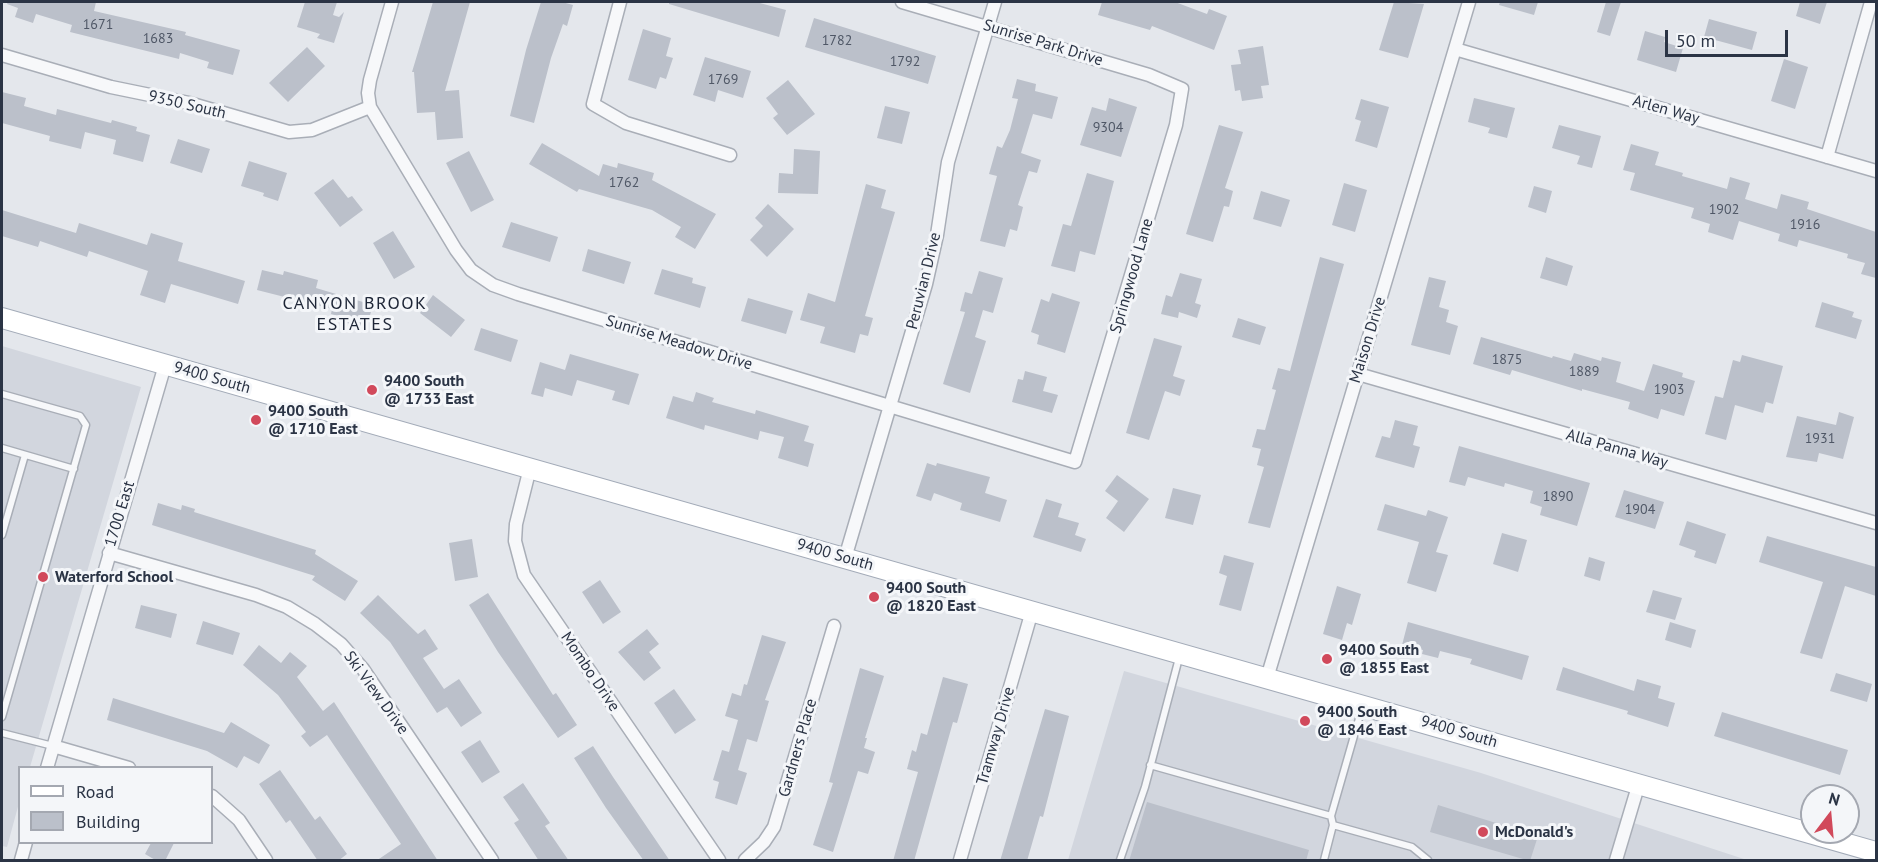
<!DOCTYPE html>
<html>
<head>
<meta charset="utf-8">
<style>
  body { margin:0 }
  #map { position:relative; width:1878px; height:862px; overflow:hidden; background:#e4e7ec; font-family:"PT Sans",sans-serif }
  canvas { display:block }
  .frame { position:absolute; inset:0; border:3px solid #2b3445; pointer-events:none }
  .legend { position:absolute; left:18px; top:766px; width:195px; height:78px; box-sizing:border-box; background:#f4f6f9; border:2px solid #a4a8b1; margin:0; padding:8px 10px; list-style:none; font-size:18px; color:#2b3445 }
  .legend li { display:flex; align-items:center; gap:12px; height:30px }
  .legend b { width:30px; border:2px solid #a4a8b1 }
  .north { position:absolute; left:1800px; top:784px; width:60px; height:60px; box-sizing:border-box; background:#f4f6f9; border:2px solid #a4a8b1; border-radius:50%; rotate:16deg; font-size:16px; font-weight:700; line-height:24px; text-align:center; color:#2b3445 }
  .north::after { content:''; display:block; margin:auto; width:21px; height:27px; background:#d1495b; clip-path:polygon(50% 0,100% 100%,50% 72%,0 100%) }
  .scale { position:absolute; left:1665px; top:30px; width:123px; height:27px; box-sizing:border-box; border:3px solid #2b3445; border-top:0; padding-left:8px; font-size:18px; line-height:21px; white-space:nowrap; color:#2b3445; -webkit-text-stroke:4px #f4f6f9; paint-order:stroke }
</style>
</head>
<body>
<div id="map">
<canvas width="1878" height="862"></canvas>
<div class="frame"></div>
<ul class="legend">
<li><b style="height:8px;background:#fff"></b>Road</li>
<li><b style="height:16px;background:#bbc0ca"></b>Building</li>
</ul>
<div class="north">N</div>
<div class="scale">50 m</div>
</div>
<script>
const context = document.querySelector('canvas').getContext('2d');
context.lineJoin = 'round';
function fillPath(path, color) { context.fillStyle = color; context.fill(path, 'evenodd'); }
const toPath = rows => new Path2D(rows.map(r => 'M' + r).join(''));
function strokePath(path, color, width, dash) { context.strokeStyle = color; context.lineWidth = width; context.lineCap = dash ? 'butt' : 'round'; context.setLineDash(dash || []); context.stroke(path); }
function drawText(font, color, halo, rows, align = 'center') {
  context.font = font + ' "PT Sans",sans-serif'; context.lineWidth = 6; context.setLineDash([]); context.textBaseline = 'middle'; context.strokeStyle = halo; context.fillStyle = color; for (const [text, x, y, turn = 0] of rows) {
    context.save(); context.translate(x, y); context.rotate((+turn || 0) * Math.PI / 180); context.textAlign = isNaN(turn) ? turn : align; if (halo) context.strokeText(text, 0, 0); context.fillText(text, 0, 0); context.restore();
  }
}
fillPath(toPath([
  [2,346,141,387,30,767,20,768,19,803,7,847,2,846],
  [1124,671,1481,773,1747,860,1068,860]
]), '#d2d6de');
fillPath(toPath([
  [8,2,96,2,94,11,186,32,185,35,240,50,233,75,207,68,209,62,180,53,179,59,70,32,72,25,36,14,33,23,15,17,18,8,7,4],
  [305,2,337,2,333,15,339,17,344,12,334,43,317,38,320,34,297,27],
  [433,2,470,2,445,91,459,90,463,138,437,140,435,112,417,113,414,72,412,72],
  [541,2,562,2,573,5,567,26,563,24,551,58,534,123,510,116,526,50],
  [669,2,756,2,786,10,779,37,669,4],
  [1102,2,1175,2,1207,14,1209,9,1227,16,1214,50,1152,26,1150,30,1098,15],
  [1394,2,1424,4,1408,58,1379,50],
  [1500,2,1538,2,1534,15,1499,5],
  [1606,2,1621,2,1610,36,1597,32],
  [1800,2,1827,2,1820,24,1796,16],
  [814,18,936,56,928,84,805,47],
  [1709,19,1757,32,1752,50,1704,37],
  [643,29,671,38,666,56,673,58,666,79,660,77,656,89,628,80],
  [1645,31,1665,37,1664,42,1683,48,1676,72,1637,60],
  [1263,46,1269,85,1261,86,1263,98,1242,101,1240,90,1235,91,1231,65,1241,64,1238,50],
  [307,47,325,66,288,102,269,83],
  [705,57,751,71,743,98,718,90,715,102,693,95],
  [1784,59,1808,67,1795,109,1771,101],
  [1017,79,1036,84,1035,91,1058,97,1052,119,1033,114,1021,153,1041,160,1037,173,1029,171,1018,205,1023,207,1017,231,1010,229,1005,247,980,241,997,176,989,174,997,146,1002,148,1010,130,1018,99,1012,98],
  [788,80,815,114,787,135,773,118,778,114,766,98],
  [2,92,26,98,24,106,56,115,57,109,111,123,112,120,137,127,136,131,150,135,143,162,113,154,116,140,85,132,81,149,49,141,50,136,2,123],
  [1109,98,1137,107,1121,157,1080,145,1092,107,1106,111],
  [1474,98,1515,108,1507,138,1488,133,1490,128,1468,122],
  [1361,99,1389,107,1377,148,1355,141,1361,121,1355,119],
  [885,106,910,112,902,144,877,138],
  [1219,125,1243,132,1225,188,1233,191,1229,207,1224,206,1213,242,1186,234],
  [1559,125,1601,136,1592,168,1577,164,1580,156,1552,148],
  [178,139,210,149,202,173,170,163],
  [542,143,599,176,603,164,617,168,618,163,654,173,652,180,716,214,695,249,675,237,681,227,652,210,579,189,577,192,529,164],
  [1631,144,1659,152,1655,165,1683,173,1682,176,1727,189,1730,177,1750,183,1745,199,1777,209,1781,194,1809,202,1807,209,1876,232,1876,278,1861,274,1865,263,1847,258,1848,254,1799,240,1797,247,1778,241,1780,234,1739,221,1733,240,1708,232,1710,224,1691,218,1694,208,1630,190,1635,173,1623,170],
  [794,149,820,151,818,194,778,193,779,173,793,174],
  [469,151,494,200,471,212,446,163],
  [249,161,287,173,278,201,263,196,264,193,241,186],
  [1087,173,1114,181,1095,255,1080,251,1075,272,1051,266,1063,224,1071,226],
  [333,179,348,198,352,196,363,210,340,227,314,193],
  [1344,183,1367,190,1355,232,1332,225],
  [866,184,886,190,881,208,895,212,865,316,873,318,868,336,860,334,855,353,820,343,825,327,800,320,808,293,835,302],
  [1534,186,1552,191,1546,213,1528,207],
  [1261,191,1290,200,1281,227,1253,219],
  [768,204,794,229,767,257,750,240,763,226,755,218],
  [2,210,76,233,79,223,147,245,151,233,183,243,178,261,245,281,238,304,171,284,165,303,140,295,148,271,89,251,87,257,40,241,38,247,2,236],
  [511,222,558,237,550,262,502,247],
  [393,231,415,267,394,279,373,243],
  [588,249,631,262,624,284,582,271],
  [1320,257,1344,264,1270,528,1248,523,1264,467,1257,465,1261,449,1252,447,1257,429,1265,430,1276,390,1272,389,1278,368,1290,371],
  [1546,257,1573,266,1567,286,1540,278],
  [662,269,693,278,692,283,706,287,700,308,654,294],
  [262,270,283,275,284,271,318,280,316,288,373,305,366,329,344,322,345,318,331,314,332,309,257,290],
  [979,271,1003,278,993,313,983,310,975,337,986,341,970,393,943,384,965,312,960,311,965,292,972,294],
  [1180,273,1202,279,1195,303,1201,305,1197,318,1179,312,1178,318,1161,314,1166,295,1172,297],
  [1429,277,1446,281,1439,307,1449,310,1446,322,1458,326,1450,355,1411,345],
  [1052,293,1080,302,1065,353,1037,344,1039,335,1031,332,1041,299,1049,302],
  [433,295,465,320,451,337,420,313],
  [748,298,793,311,786,334,741,321],
  [1822,302,1854,312,1852,317,1862,320,1856,339,1815,327],
  [1238,318,1266,327,1260,345,1232,337],
  [481,328,518,340,511,362,474,350],
  [1481,337,1552,358,1553,356,1571,361,1574,353,1601,361,1602,357,1621,362,1616,382,1644,391,1653,364,1683,373,1682,377,1695,381,1684,416,1661,409,1658,419,1628,409,1630,402,1582,389,1582,391,1512,370,1510,375,1473,364],
  [1154,338,1182,346,1173,376,1185,380,1180,396,1165,391,1149,440,1126,433],
  [570,354,639,374,629,405,612,400,615,391,577,380,572,396,545,388,543,397,531,394,540,362,565,370],
  [1742,355,1783,366,1773,404,1766,402,1763,413,1735,405,1726,440,1705,434,1715,396,1723,398,1733,360,1740,362],
  [1025,371,1047,377,1043,391,1058,395,1052,413,1012,402,1018,379,1023,380],
  [696,392,714,398,712,402,755,414,756,410,809,426,804,441,814,444,808,467,778,458,784,437,760,431,758,440,705,425,704,430,666,418,673,396,693,402],
  [1839,412,1854,417,1843,459,1819,453,1817,462,1786,457,1797,416,1836,425],
  [1395,420,1418,426,1413,445,1420,447,1414,468,1375,457,1382,436,1390,438],
  [1459,446,1590,483,1577,526,1540,515,1542,507,1530,503,1533,491,1505,483,1504,487,1468,477,1465,486,1449,482],
  [927,463,936,466,937,463,990,477,985,493,1007,500,1000,522,960,510,962,503,934,493,931,501,916,496],
  [1117,475,1149,499,1124,532,1106,518,1118,501,1105,491],
  [1173,488,1201,495,1193,525,1165,518],
  [1624,490,1664,502,1655,529,1615,517],
  [1046,499,1062,504,1058,517,1079,523,1075,535,1086,539,1081,552,1033,537],
  [158,503,181,510,182,505,195,509,194,512,316,550,315,554,358,581,345,601,312,580,315,576,152,525],
  [1385,504,1426,516,1428,510,1448,517,1436,552,1448,555,1436,592,1407,583,1419,542,1377,530],
  [1687,521,1726,534,1716,564,1694,557,1696,551,1679,545],
  [1502,533,1527,540,1518,572,1493,564],
  [1767,536,1876,567,1876,596,1845,586,1822,659,1800,653,1823,582,1759,562],
  [472,539,478,577,455,581,449,543],
  [1224,555,1254,563,1241,611,1219,605,1227,576,1219,573],
  [1589,557,1605,562,1600,581,1584,576],
  [600,580,621,612,603,624,582,592],
  [1337,586,1361,594,1352,625,1347,623,1342,640,1323,634],
  [1653,590,1682,598,1675,620,1646,612],
  [488,593,553,695,556,693,577,725,558,738,498,652,469,605],
  [378,595,418,634,425,629,438,649,423,658,444,689,459,679,482,713,461,727,447,707,437,713,390,642,360,613],
  [141,605,177,614,171,638,135,628],
  [203,621,240,633,233,655,196,644],
  [1408,622,1529,656,1522,680,1470,664,1472,659,1440,651,1438,658,1422,654,1423,650,1402,645],
  [1670,622,1696,630,1691,648,1665,640],
  [647,629,659,644,649,652,661,668,644,681,618,652],
  [762,635,786,642,765,700,769,701,757,742,747,739,738,770,747,773,737,805,715,798,719,782,713,780,722,750,729,752,738,720,725,716,732,693,741,696,744,684,747,685],
  [259,645,281,663,290,652,307,666,297,677,323,711,334,702,438,861,376,861,401,844,327,735,310,747,301,736,306,732,278,695,243,665],
  [1563,667,1634,691,1637,679,1661,686,1658,698,1675,703,1668,727,1627,714,1628,711,1556,690],
  [860,668,884,676,865,738,867,738,864,748,875,752,868,774,858,771,833,852,813,845,833,783,829,782],
  [1836,673,1872,684,1867,702,1830,691],
  [943,677,968,684,957,723,953,722,914,861,893,861,918,772,907,769,912,750,916,752,921,733,927,735],
  [674,689,696,720,675,734,654,703],
  [113,698,224,733,231,722,270,745,259,764,244,756,237,768,207,751,107,720],
  [1045,709,1069,716,1043,817,1040,816,1027,861,1000,861],
  [1722,712,1848,750,1840,775,1714,736],
  [480,740,500,772,482,783,461,752],
  [593,746,613,777,670,861,644,861,606,808,574,758],
  [280,770,315,820,320,816,347,854,338,861,318,861,290,820,286,823,259,784],
  [523,783,550,823,545,826,569,861,539,861,514,823,519,820,503,797],
  [1147,802,1309,850,1306,861,1129,861],
  [1438,805,1538,836,1530,861,1430,832],
  [151,843,174,843,165,861,157,861,145,854]
]), '#bbc0ca');
const lane = toPath([
  [2,394,80,416,86,425,2,717],
  [2,448,74,469],
  [2,535,25,455],
  [2,733,53,746],
  [1150,765,1331,816],
  [1333,825,1412,847,1428,860],
  [1120,860,1145,787,1179,658],
  [1324,860,1333,825,1331,816,1362,708]
]);
const street = toPath([
  [392,2,370,80,368,93,370,107,456,250,471,270,493,285,518,294,1075,462,1176,125,1182,89,1149,75,902,2],
  [620,2,593,104,626,123,730,155],
  [1455,49,1876,171],
  [2,55,111,87,189,103,289,132,312,130,370,107],
  [1827,157,1871,2],
  [1358,374,1876,523],
  [530,468,516,524,515,541,524,575,719,860],
  [109,553,256,595,287,607,315,624,341,644,363,669,492,860],
  [845,558,926,284,937,235,948,162,995,2],
  [1267,678,1469,2],
  [53,746,129,768],
  [47,768,165,365],
  [212,796,239,820,266,860],
  [21,860,26,842],
  [745,860,764,842,774,827,834,626],
  [960,860,1032,611],
  [1616,860,1639,783]
]);
const primary = toPath([
  [2,318,1876,852]
]);
strokePath(lane, '#a9aeb7', 9);
strokePath(street, '#a9aeb7', 15);
strokePath(primary, '#a3abb8', 22);
strokePath(lane, '#f7f8fa', 6);
strokePath(street, '#f7f8fa', 12);
strokePath(primary, '#fff', 20);
for (const [x, y, r, color] of [
  [372,390,6,"#d1495b"],
  [256,420,6,"#d1495b"],
  [43,577,6,"#d1495b"],
  [874,597,6,"#d1495b"],
  [1327,659,6,"#d1495b"],
  [1305,721,6,"#d1495b"],
  [1483,832,6,"#d1495b"]
]) { const dot = new Path2D(); dot.arc(x, y, r, 0, 2 * Math.PI); context.fillStyle = color; context.fill(dot); strokePath(dot, '#f4f6f9', 2); }
drawText('14px', '#4f5766', null, [
  ["1671",98,25],
  ["1683",158,39],
  ["1782",837,41],
  ["1792",905,62],
  ["1769",723,80],
  ["9304",1108,128],
  ["1762",624,183],
  ["1902",1724,210],
  ["1916",1805,225],
  ["1875",1507,360],
  ["1889",1584,372],
  ["1903",1669,390],
  ["1931",1820,439],
  ["1890",1558,497],
  ["1904",1640,510]
]);
drawText('16px', '#2b3445', '#f4f6f9', [
  ["Sunrise Park Drive",1043,43,17],
  ["9350 South",187,105,13],
  ["Arlen Way",1666,110,16],
  ["Springwood Lane",1132,276,-74],
  ["Peruvian Drive",924,281,-76],
  ["Maison Drive",1368,340,-73],
  ["Sunrise Meadow Drive",679,343,17],
  ["9400 South",212,378,16],
  ["Alla Panna Way",1617,449,16],
  ["1700 East",120,514,-73],
  ["9400 South",835,555,16],
  ["Mombo Drive",590,672,56],
  ["Ski View Drive",376,693,54],
  ["9400 South",1459,732,16],
  ["Tramway Drive",996,736,-74],
  ["Gardners Place",798,748,-74]
]);
drawText('bold 16px', '#2b3445', '#f4f6f9', [
  ["9400 South",384,381],
  ["@ 1733 East",384,399],
  ["9400 South",268,411],
  ["@ 1710 East",268,429],
  ["Waterford School",55,577],
  ["9400 South",886,588],
  ["@ 1820 East",886,606],
  ["9400 South",1339,650],
  ["@ 1855 East",1339,668],
  ["9400 South",1317,712],
  ["@ 1846 East",1317,730],
  ["McDonald's",1495,832]
], 'left');
context.letterSpacing = '1.5px';
drawText('18px', '#1d2536', '#f4f6f9', [
  ["CANYON BROOK",355,304],
  ["ESTATES",355,325]
]);
context.letterSpacing = '0px';
</script>
</body>
</html>
